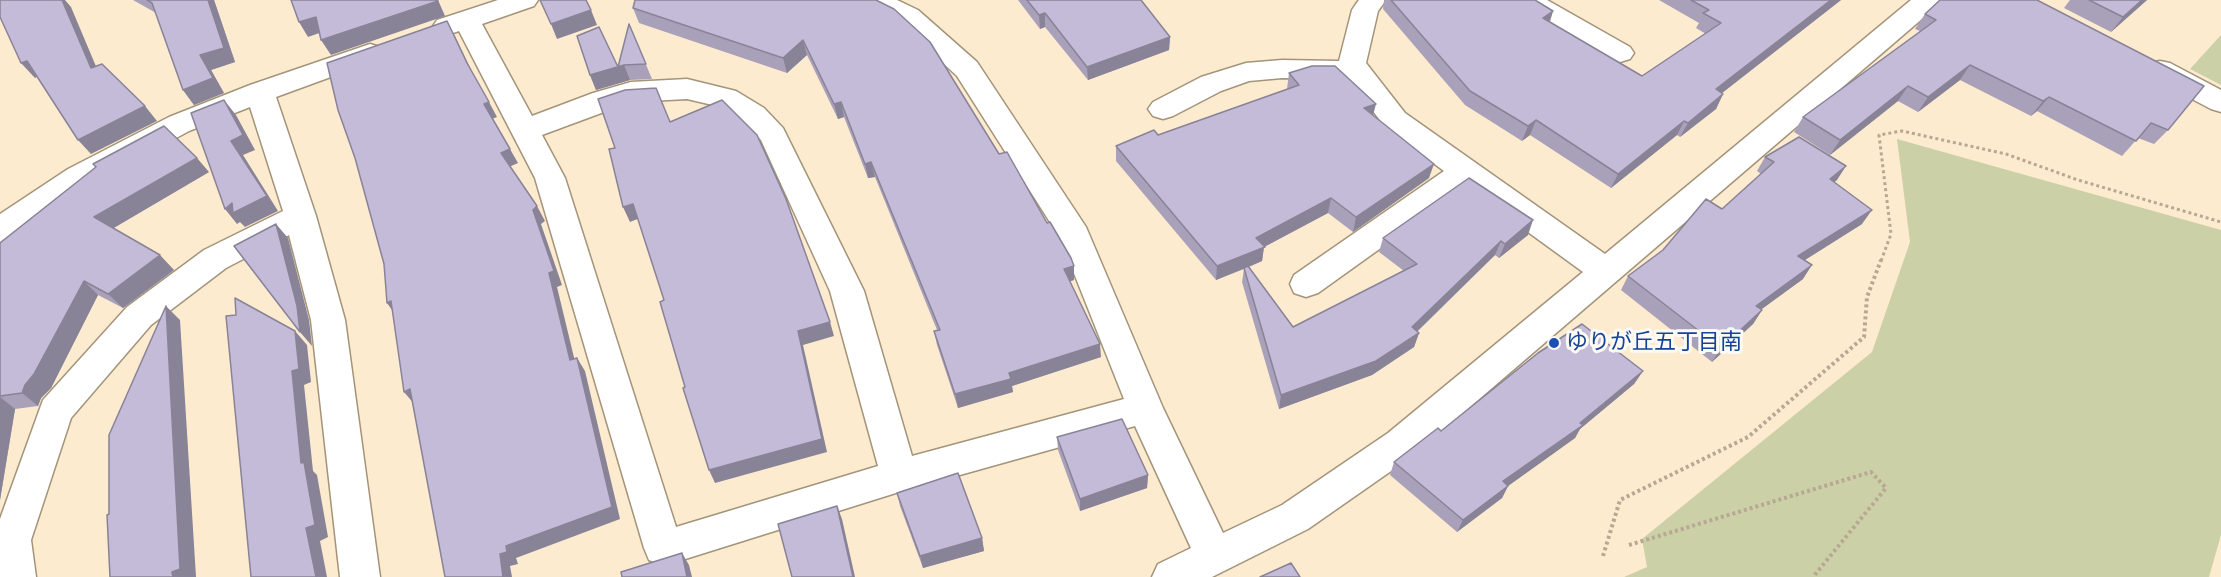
<!DOCTYPE html>
<html>
<head>
<meta charset="utf-8">
<style>
  body { margin:0 }
  canvas { display:block; background:#fcebcf }
</style>
</head>
<body>
<canvas width="2221" height="577"></canvas>
<script>
const context = document.querySelector('canvas').getContext('2d');
context.lineJoin = 'round';
function fillPath(path, color) { context.fillStyle = color; context.fill(path, 'evenodd'); }
const toPath = rows => new Path2D(rows.map(r => 'M' + r).join(''));
function strokePath(path, color, width, dash) { context.strokeStyle = color; context.lineWidth = width; context.lineCap = dash ? 'butt' : 'round'; context.setLineDash(dash || []); context.stroke(path); }
function drawText(font, color, halo, rows, align = 'center') {
  context.font = font + ' "PT Sans Narrow","Noto Sans JP",sans-serif'; context.lineWidth = 6; context.setLineDash([]); context.textBaseline = 'middle'; context.strokeStyle = halo; context.fillStyle = color; for (const [text, x, y, turn = 0] of rows) {
    context.save(); context.translate(x, y); context.rotate((+turn || 0) * Math.PI / 180); context.textAlign = isNaN(turn) ? turn : align; if (halo) context.strokeText(text, 0, 0); context.fillText(text, 0, 0); context.restore();
  }
}
fillPath(toPath([
  [2221,35,2221,85,2190,69],
  [1897,139,2221,230,2221,535,2209,577,1624,577,1647,567,1642,539,1872,352,1910,242]
]), '#ccd0a7');
const minor = toPath([
  [498,0,538,0,534,6,482,24,532,116,593,93,631,82,687,79,736,91,764,108,783,128,864,291,912,456,1124,399,1060,238,957,76,898,22,866,6,862,0,897,0,918,10,977,62,1086,227,1163,408,1223,533,1282,505,1388,433,1583,272,1466,187,1318,293,1306,297,1294,293,1290,284,1294,275,1444,171,1385,127,1349,79,1282,78,1249,81,1221,91,1173,116,1163,119,1153,116,1148,109,1153,102,1201,77,1246,63,1282,60,1339,61,1352,10,1356,4,1359,0,1386,0,1378,11,1366,63,1405,113,1605,254,1911,0,1941,0,1937,6,1414,455,1308,529,1212,577,1152,577,1158,564,1191,548,1135,426,899,492,663,566,649,560,644,548,535,178,459,31,447,35,437,32,433,26,437,20,498,0],
  [687,99,717,106,744,122,761,140,830,291,878,466,676,527,565,178,542,135,631,102,687,99],
  [1514,0,1547,0,1630,47,1634,53,1630,59,1620,62,1610,59,1518,6,1514,0],
  [370,44,380,47,384,53,380,59,276,97,316,216,345,320,380,577,340,577,311,320,289,235,226,268,151,325,71,418,31,540,36,577,0,577,0,519,43,400,127,307,204,250,283,211,250,107,189,131,90,185,11,238,0,242,0,214,68,169,169,117,250,85,370,44],
  [2160,61,2170,63,2221,90,2221,112,2211,109,2150,77,2146,70,2150,63,2160,61]
]);
strokePath(minor, '#a3947a', 3);
strokePath(toPath([
  [1881,261,1891,234,1879,135,1902,131,2006,154,2078,180,2221,222]
]), '#b6a893', 3, [3, 3]);
strokePath(toPath([
  [1629,545,1871,472,1886,488,1813,577],
  [1603,556,1620,500,1748,437,1864,337,1867,297,1881,260]
]), '#b6a893', 4, [3, 3]);
fillPath(minor, '#fff');
fillPath(toPath([
  [133,0,214,0,235,62,211,70,224,93,194,105,183,90,156,13],
  [876,0,1074,280,1070,281,1101,357,1012,386,1013,392,958,408,937,345,934,331,937,330,875,177,868,178,844,117,838,119,807,55,787,73,639,23,633,8],
  [1018,0,1141,0,1170,37,1169,50,1088,80,1045,27,1040,29],
  [1384,0,1535,0,1553,11,1550,22,1642,76,1706,34,1696,28,1699,23,1659,0,1841,0,1722,93,1723,94,1716,109,1680,137,1677,135,1611,188,1530,135,1522,141,1465,105,1383,9],
  [2070,0,2147,0,2111,32,2064,8],
  [1925,14,2168,130,2154,144,2138,138,2122,156,2037,111,2031,116,1960,80,1918,112,1898,101,1830,155,1794,132,1803,117,1920,31,1915,29],
  [629,24,652,79,630,80,596,90,590,75,618,67],
  [1289,73,1373,116,1429,178,1353,232,1328,213,1264,247,1262,261,1249,267,1293,327,1404,271,1379,252,1383,238,1528,235,1499,258,1495,255,1417,332,1419,333,1414,347,1372,375,1279,409,1242,282,1244,269,1216,280,1116,161,1116,146,1158,135,1287,89],
  [1765,157,1837,180,1834,182,1862,224,1805,260,1803,279,1761,309,1762,310,1753,324,1712,362,1621,290,1628,276,1722,209,1761,174,1757,171],
  [96,167,209,172,113,228,174,270,123,308,98,295,51,388,41,398,38,406,15,409,0,500,0,243],
  [1643,371,1634,384,1580,429,1575,438,1508,486,1502,498,1457,532,1390,475,1394,462,1441,431],
  [1057,437,1148,475,1147,488,1080,511,1058,450],
  [897,493,982,538,984,551,923,568,900,506]
]), '#a9a1ba');
fillPath(toPath([
  [62,0,65,0,71,7,103,83,91,68],
  [208,0,214,0,235,62,211,70,224,93,194,105,183,90,200,55],
  [437,0,438,0,445,16,331,55,321,40],
  [1831,0,1841,0,1708,104,1716,89],
  [2142,0,2147,0,2111,32,2123,17],
  [591,10,597,25,557,39,551,24],
  [1553,11,1548,26,1543,18],
  [1045,13,1045,27,1040,29,1039,15],
  [316,17,325,31,308,37,299,22],
  [447,21,455,36,475,78,467,63],
  [1170,37,1169,50,1088,80,1087,67],
  [803,40,807,55,787,73,783,58],
  [27,61,40,75,35,78,21,63],
  [624,65,630,80,596,90,590,75],
  [1970,65,1960,80,1918,112,1928,97],
  [1908,86,1898,101,1830,155,1840,140],
  [1723,94,1716,109,1680,137,1688,123],
  [2049,97,2037,111,2031,116,2043,101],
  [224,100,236,115,255,150,243,155,278,211,245,227,240,222,237,224,225,209,232,203,231,141],
  [489,102,497,117,492,119,484,104],
  [841,102,844,117,838,119,834,104],
  [1376,104,1372,119,1364,108],
  [145,106,157,121,91,154,78,140],
  [1536,120,1530,135,1522,141,1528,126],
  [1684,121,1677,135,1611,188,1618,174],
  [510,149,518,163,509,167,501,153],
  [197,158,209,172,107,232,94,217],
  [871,162,875,177,868,178,865,164],
  [1434,164,1429,178,1353,232,1356,217],
  [1846,166,1837,180,1821,193,1830,179],
  [1331,198,1328,213,1264,247,1262,261,1216,280,1217,266,1256,238],
  [633,204,640,218,630,222,623,207],
  [537,206,545,221,541,224,562,285,557,287,578,374,570,360,533,210],
  [1872,210,1862,224,1789,270,1798,256],
  [1533,220,1528,235,1499,258,1505,244],
  [276,224,288,238,309,320,312,346,300,332],
  [1501,241,1495,255,1409,339,1419,333,1414,347,1372,375,1279,409,1281,395,1412,327],
  [160,255,174,270,123,308,108,294],
  [1812,265,1803,279,1747,320,1756,306],
  [1074,266,1074,280,1065,283,1064,269],
  [84,281,98,295,51,388,41,398,38,406,22,393,25,385],
  [391,301,397,317,387,303],
  [166,306,180,320,196,577,173,577,172,572],
  [1762,310,1753,324,1712,362,1721,348],
  [830,322,834,336,803,345,827,452,715,483,709,470,798,331],
  [295,331,307,345,311,382,304,385,313,471,317,475,328,537,320,541,327,577,316,577,306,528,292,371],
  [1100,344,1101,357,1012,386,1013,392,958,408,955,394,1009,373],
  [577,358,585,371,620,519,516,558,518,564,510,566,512,577,503,577,500,554,506,546],
  [1643,371,1634,384,1580,429,1575,438,1508,486,1502,498,1457,532,1463,520,1503,481,1580,423],
  [410,389,415,405,404,392],
  [0,397,15,409,0,500],
  [1148,475,1147,488,1080,511,1080,499],
  [837,506,842,519,855,577,853,577],
  [982,538,984,551,923,568,920,556],
  [682,553,689,565,692,577,687,577]
]), '#898397');
const building = toPath([
  [0,0,62,0,91,68,102,64,145,106,78,140,27,61,21,63,0,17,0,0],
  [147,0,208,0,224,48,200,55,213,78,183,90,152,3,147,0],
  [291,0,437,0,438,1,321,40,316,17,299,22,291,0],
  [540,0,586,0,591,10,551,24,540,0],
  [635,0,876,0,894,9,930,42,999,154,1007,152,1047,223,1050,222,1071,258,1074,266,1064,269,1100,344,1009,373,1011,379,955,394,934,331,940,330,871,162,865,164,841,102,834,104,803,40,783,58,633,8,635,0],
  [1027,0,1141,0,1170,37,1087,67,1045,13,1039,15,1027,0],
  [1391,0,1535,0,1553,11,1543,18,1642,76,1721,23,1703,13,1709,10,1691,0,1831,0,1716,89,1723,94,1688,123,1684,121,1618,174,1536,120,1528,126,1470,91,1391,0],
  [1940,0,2037,0,2204,86,2168,130,2151,123,2136,141,2049,97,2043,101,1970,65,1928,97,1908,86,1840,140,1803,117,1936,20,1925,14,1940,0],
  [2089,0,2142,0,2123,17,2089,0],
  [447,21,467,63,489,102,484,104,510,149,501,153,537,206,533,210,554,271,549,273,570,360,577,358,612,507,506,546,507,552,500,554,503,577,445,577,410,389,404,392,391,301,387,303,384,264,355,158,338,110,327,63,447,21],
  [629,24,646,64,624,65,590,75,577,36,599,27,618,67,629,24],
  [1312,66,1335,66,1376,104,1364,108,1434,164,1356,217,1331,198,1256,238,1265,247,1217,266,1116,146,1154,130,1158,135,1299,85,1289,73,1312,66],
  [656,88,670,122,722,100,757,135,786,199,830,322,798,331,822,439,709,470,683,388,685,387,660,302,664,300,633,204,623,207,609,149,615,148,598,99,625,90,656,88],
  [224,100,243,135,231,141,267,196,233,213,232,203,225,209,191,113,224,100],
  [164,126,197,158,94,217,160,255,108,294,84,281,34,374,25,385,22,393,0,396,0,243,96,167,93,164,164,126],
  [1799,137,1846,166,1830,179,1872,210,1798,256,1812,265,1756,306,1762,310,1721,348,1628,276,1663,250,1706,199,1722,209,1774,162,1765,157,1799,137],
  [1469,178,1533,220,1505,244,1501,241,1412,327,1419,333,1376,361,1281,395,1244,268,1248,266,1293,327,1417,264,1383,238,1469,178],
  [276,224,297,306,300,332,234,246,276,224],
  [235,298,295,331,299,369,292,371,301,463,304,462,315,525,306,528,316,577,251,577,226,316,236,315,235,298],
  [166,306,180,569,172,572,173,577,110,577,107,515,109,514,109,435,166,306],
  [1582,324,1643,371,1580,423,1583,425,1503,481,1508,486,1463,520,1394,462,1438,428,1441,431,1538,353,1582,324],
  [1122,419,1148,475,1080,499,1057,437,1122,419],
  [958,473,982,538,920,556,897,493,958,473],
  [837,506,853,577,792,577,778,524,837,506],
  [682,553,687,577,622,577,621,572,682,553],
  [1291,563,1300,577,1260,577,1291,563]
]);
fillPath(building, '#c4bbd8');
strokePath(building, '#898397', 1.5);
for (const [x, y, r, color] of [
  [1554,343,6,"#1a4fb4"]
]) { const dot = new Path2D(); dot.arc(x, y, r, 0, 2 * Math.PI); context.fillStyle = color; context.fill(dot); strokePath(dot, '#fdfaf4', 2); }
drawText('22px', '#164399', '#fdfaf4', [
  ["ゆりが丘五丁目南",1566,343]
], 'left');
</script>
</body>
</html>
